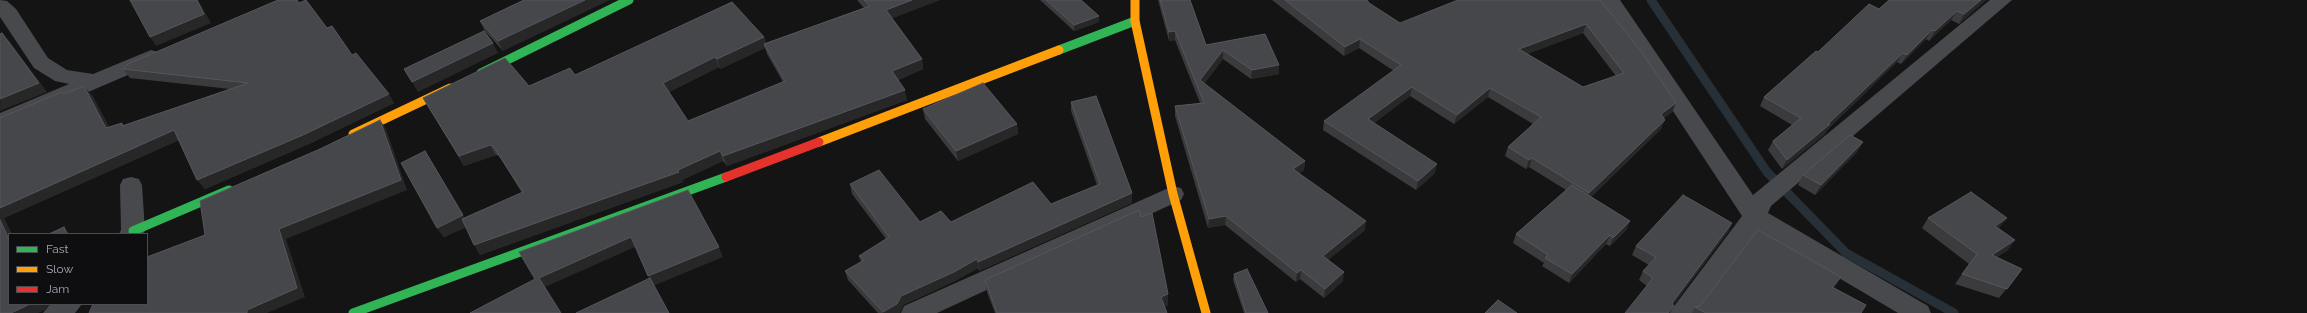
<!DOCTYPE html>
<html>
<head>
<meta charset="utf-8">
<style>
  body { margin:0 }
  #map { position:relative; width:2307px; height:313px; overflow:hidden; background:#141414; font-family:Raleway,sans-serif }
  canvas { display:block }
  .legend { position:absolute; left:8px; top:233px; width:140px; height:72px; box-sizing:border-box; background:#0e0e10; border:1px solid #4a4c52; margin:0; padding:5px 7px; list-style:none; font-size:12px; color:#a4aab6 }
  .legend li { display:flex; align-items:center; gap:8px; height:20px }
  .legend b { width:20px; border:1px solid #4a4c52 }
</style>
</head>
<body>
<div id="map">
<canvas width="2307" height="313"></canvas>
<ul class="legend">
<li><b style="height:5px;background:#30b455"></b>Fast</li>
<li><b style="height:5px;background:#ff9f0a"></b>Slow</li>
<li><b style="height:5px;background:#e5322d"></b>Jam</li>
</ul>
</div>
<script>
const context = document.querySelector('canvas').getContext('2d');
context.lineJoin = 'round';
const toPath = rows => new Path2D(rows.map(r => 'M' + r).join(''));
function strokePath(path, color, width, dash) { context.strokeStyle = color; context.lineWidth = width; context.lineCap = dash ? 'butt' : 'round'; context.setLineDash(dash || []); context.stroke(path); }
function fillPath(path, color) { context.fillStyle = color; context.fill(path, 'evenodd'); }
strokePath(toPath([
  [1651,0,1767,172,1846,253,1954,313]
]), '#273036', 9);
fillPath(toPath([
  [0,0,7,1,16,9,48,58,67,70,93,74,151,50,158,52,161,57,158,62,0,130,0,113,69,84,55,81,34,68,0,17,0,0],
  [1600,0,1620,0,1753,195,1990,0,2012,0,1771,206,1768,213,1928,306,1931,313,1898,313,1758,230,1695,313,1669,313,1742,216,1600,0],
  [131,177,139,179,142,185,145,231,143,234,119,234,121,230,120,185,123,179,131,177],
  [1173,186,1181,188,1184,194,1181,200,937,313,901,313,904,306,1173,186],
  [50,304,82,304,75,313,43,313,50,304]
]), '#48494d');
strokePath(toPath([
  [1059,50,1135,21],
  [481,73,629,0],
  [133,231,229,190],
  [353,313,726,177]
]), '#30b455', 9);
strokePath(toPath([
  [1135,0,1135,21,1173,194,1206,313],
  [353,134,450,88],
  [819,142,1059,50]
]), '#ff9f0a', 9);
strokePath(toPath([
  [726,177,819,142]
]), '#e5322d', 9);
fillPath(toPath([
  [524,0,503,51,485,31,480,21],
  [857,0,940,0,892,18,922,59,923,69,898,80,907,100,727,166,723,161,682,180,683,182,480,255,466,227,444,237,437,228,425,151,464,218,522,193,499,156,496,155,464,166,423,98,529,86,575,75,764,37,766,43,864,8],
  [765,48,767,54,783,82,688,121,669,92,719,67,720,69],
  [1040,0,1081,0,1099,22,1074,31],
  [1158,0,1190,0,1206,45,1265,34,1279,74,1251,79,1223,59,1204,84,1305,161,1304,170,1299,173,1365,230,1328,260,1343,281,1324,298,1300,279,1296,282,1225,225,1208,228,1175,116,1175,106,1200,103,1175,40,1169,41],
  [1272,0,1367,0,1369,3,1400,23,1600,0,1676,103,1672,112,1664,118,1661,129,1591,197,1630,221,1626,230,1610,246,1606,244,1569,283,1542,266,1544,263,1513,243,1516,234,1566,190,1529,167,1526,169,1505,156,1508,147,1533,124,1488,97,1454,124,1410,96,1374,123,1435,173,1416,190,1323,130,1324,121,1394,71,1359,48,1344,56],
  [1583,33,1616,76,1583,87,1527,54],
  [1889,0,1986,0,1959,24,1951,20,1929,41,1926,39,1901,64,1897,62,1828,129,1825,134,1782,169,1768,150,1773,141,1792,125,1760,106,1764,97,1818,52,1879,9],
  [299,3,327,28,394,103,309,144,205,189,179,140,4,218,9,304,49,304,43,311,0,313,0,118,62,92,64,94,92,95,109,127,122,123,124,126,230,89,130,78,123,69],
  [1071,102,1132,203,979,271,978,268,955,281,903,305,900,313,878,313,848,280,845,271,861,262,859,256,886,239,852,194,850,184,920,222,951,222,1051,204,1097,185,1071,111],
  [923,109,1017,124,1018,134,958,161,925,119],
  [1863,142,1857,152,1815,195,1798,185,1803,175],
  [1141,217,1168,294,1168,305,1165,306,1167,313,995,313,987,292,985,280],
  [1928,218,1999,228,2008,250,1997,257,2022,269,1999,298,1955,284,1969,264,1922,228],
  [1732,223,1728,232,1673,305,1639,280,1643,271,1649,265,1632,255,1636,246],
  [1234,274,1268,313,1244,313,1233,280],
  [1841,277,1834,288,1861,313,1692,313,1695,307]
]), '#3b3b3e');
fillPath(toPath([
  [197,0,198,0,211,23,156,46,150,37],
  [585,0,610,0,503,51,498,41],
  [912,0,940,0,888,20,886,10],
  [1981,0,1986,0,1959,24,1964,14],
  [1957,11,1951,20,1929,41,1935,31],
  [1099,16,1099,22,1074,31,1074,25],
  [1586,24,1583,33,1516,58,1519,49],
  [1932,30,1926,39,1901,64,1907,55],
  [1175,31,1175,40,1169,41,1169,32],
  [2,33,10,42,47,92,0,111],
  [764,37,767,47,764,44,765,48,720,69,717,59],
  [1360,39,1359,48,1344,56,1345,47],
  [493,43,498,53,418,92,412,82],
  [1223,50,1223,59,1200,89,1200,80],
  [1903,53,1897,62,1828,129,1825,134,1782,169,1787,160,1828,124],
  [715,57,719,67,667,93,663,83],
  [922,59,923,69,894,81,892,71],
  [1279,65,1279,74,1251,79,1252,70],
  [84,86,92,95,114,137,106,128],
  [1412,87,1410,96,1367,128,1368,119],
  [1490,88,1488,97,1454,124,1457,115],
  [905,90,907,100,727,166,723,156],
  [389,94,394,103,309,144,205,189,197,180],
  [1676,103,1672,112,1657,124,1661,114],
  [380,120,386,129,407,190,286,239,305,297,267,313,247,313,247,310,279,229],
  [1665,120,1661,129,1586,202,1589,193],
  [1017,124,1018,134,958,161,956,151],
  [174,130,182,139,4,218,12,234,9,234,9,239,0,220,0,208],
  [1863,142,1857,152,1815,195,1821,185],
  [490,145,496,155,464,166,459,156],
  [425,151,469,225,444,237,437,228],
  [720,151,723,161,682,180,683,182,480,255,474,245,678,170],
  [1532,158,1529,167,1526,169,1529,160],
  [1305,161,1304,170,1292,178,1293,169],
  [1437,164,1435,173,1416,190,1418,181],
  [1132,193,1132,203,979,271,978,262],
  [1226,216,1225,225,1208,228,1209,219],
  [2007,218,1999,228,1995,226],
  [1366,221,1365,230,1322,265,1323,256],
  [1630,221,1626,230,1610,246,1613,238],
  [1732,223,1728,232,1668,312,1672,303],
  [64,227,70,234,67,234],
  [1610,235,1606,244,1569,283,1572,274],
  [631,237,635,247,545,287,539,278],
  [2015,240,2008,250,1985,265,1992,255],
  [719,247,723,257,653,286,648,276],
  [977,259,978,268,955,281,903,305,900,313,883,313,883,312,901,296],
  [1301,270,1300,279,1296,282,1297,273],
  [1344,272,1343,281,1324,298,1325,289],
  [1841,277,1836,284,1828,295,1832,287],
  [1168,294,1168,305,1161,308,1161,297],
  [30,304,49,304,43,311,38,313,11,313],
  [1674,306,1670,313,1668,313]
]), '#272728');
const building = toPath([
  [130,0,197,0,204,14,150,37,130,0],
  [278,0,297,0,299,3,306,0,327,28,332,26,352,55,356,53,389,94,303,135,197,180,174,130,0,208,0,118,62,92,63,94,84,86,106,128,122,123,122,126,248,83,123,69,128,64,278,0],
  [524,0,585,0,498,41,480,21,524,0],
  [864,0,912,0,886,10,922,59,892,71,905,90,723,156,720,151,678,170,679,172,474,245,462,219,523,192,493,146,490,145,459,156,423,98,505,58,529,86,570,68,575,75,732,2,764,37,717,59,715,57,663,83,688,121,785,81,764,44,870,6,864,0],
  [1046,0,1081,0,1099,16,1074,25,1046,0],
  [1160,0,1190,0,1206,45,1265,34,1279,65,1252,70,1223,50,1200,80,1305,161,1293,169,1366,221,1323,256,1344,272,1325,289,1301,270,1297,273,1226,216,1209,219,1175,106,1204,103,1175,31,1169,32,1160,0],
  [1285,0,1367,0,1369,3,1400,23,1458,0,1600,0,1641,51,1676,103,1661,114,1665,120,1589,193,1532,158,1529,160,1508,147,1541,117,1490,88,1457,115,1412,87,1368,119,1437,164,1418,181,1324,121,1401,65,1360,39,1345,47,1285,0],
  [1586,24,1624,73,1583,87,1519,49,1586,24],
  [1889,0,1981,0,1964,14,1957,11,1935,31,1932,30,1907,55,1903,53,1828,124,1830,124,1787,160,1773,141,1801,118,1764,97,1816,51,1818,52,1869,4,1879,9,1889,0],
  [484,31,493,43,412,82,404,69,484,31],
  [2,33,39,83,0,99,0,34,2,33],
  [983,83,1017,124,956,151,923,109,983,83],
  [1096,96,1132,193,978,262,977,259,954,272,901,296,897,304,883,312,845,271,864,260,859,256,889,237,850,184,879,170,920,222,941,211,951,222,1033,182,1051,204,1100,184,1071,102,1096,96],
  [380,120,401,180,279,229,297,288,247,310,247,313,89,313,93,304,147,304,147,257,205,235,200,201,320,149,380,120],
  [1850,135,1863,142,1821,185,1803,175,1850,135],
  [425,151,463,215,437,228,401,163,425,151],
  [1572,185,1630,221,1613,238,1610,235,1572,274,1545,258,1548,255,1516,234,1572,185],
  [688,190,719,247,648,276,631,237,539,278,561,313,470,313,535,279,519,252,688,190],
  [1971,192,2007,218,1995,226,2015,240,1992,255,2022,269,2007,289,1962,274,1977,254,1928,218,1971,192],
  [1683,195,1732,223,1672,303,1674,306,1668,313,1625,313,1653,278,1643,271,1656,257,1636,246,1683,195],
  [1139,210,1141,217,1152,213,1168,294,1161,297,1167,313,997,313,985,280,1139,210],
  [0,220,9,239,9,304,30,304,11,313,0,313,0,220],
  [64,227,67,234,49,234,64,227],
  [1758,230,1841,277,1832,287,1866,305,1861,313,1706,313,1695,307,1700,306,1758,230],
  [1247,269,1268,313,1246,313,1234,274,1247,269],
  [650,278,669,313,576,313,650,278],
  [1498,300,1517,313,1485,313,1498,300]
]);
fillPath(building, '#46474b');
strokePath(building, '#55575c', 1);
</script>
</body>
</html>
